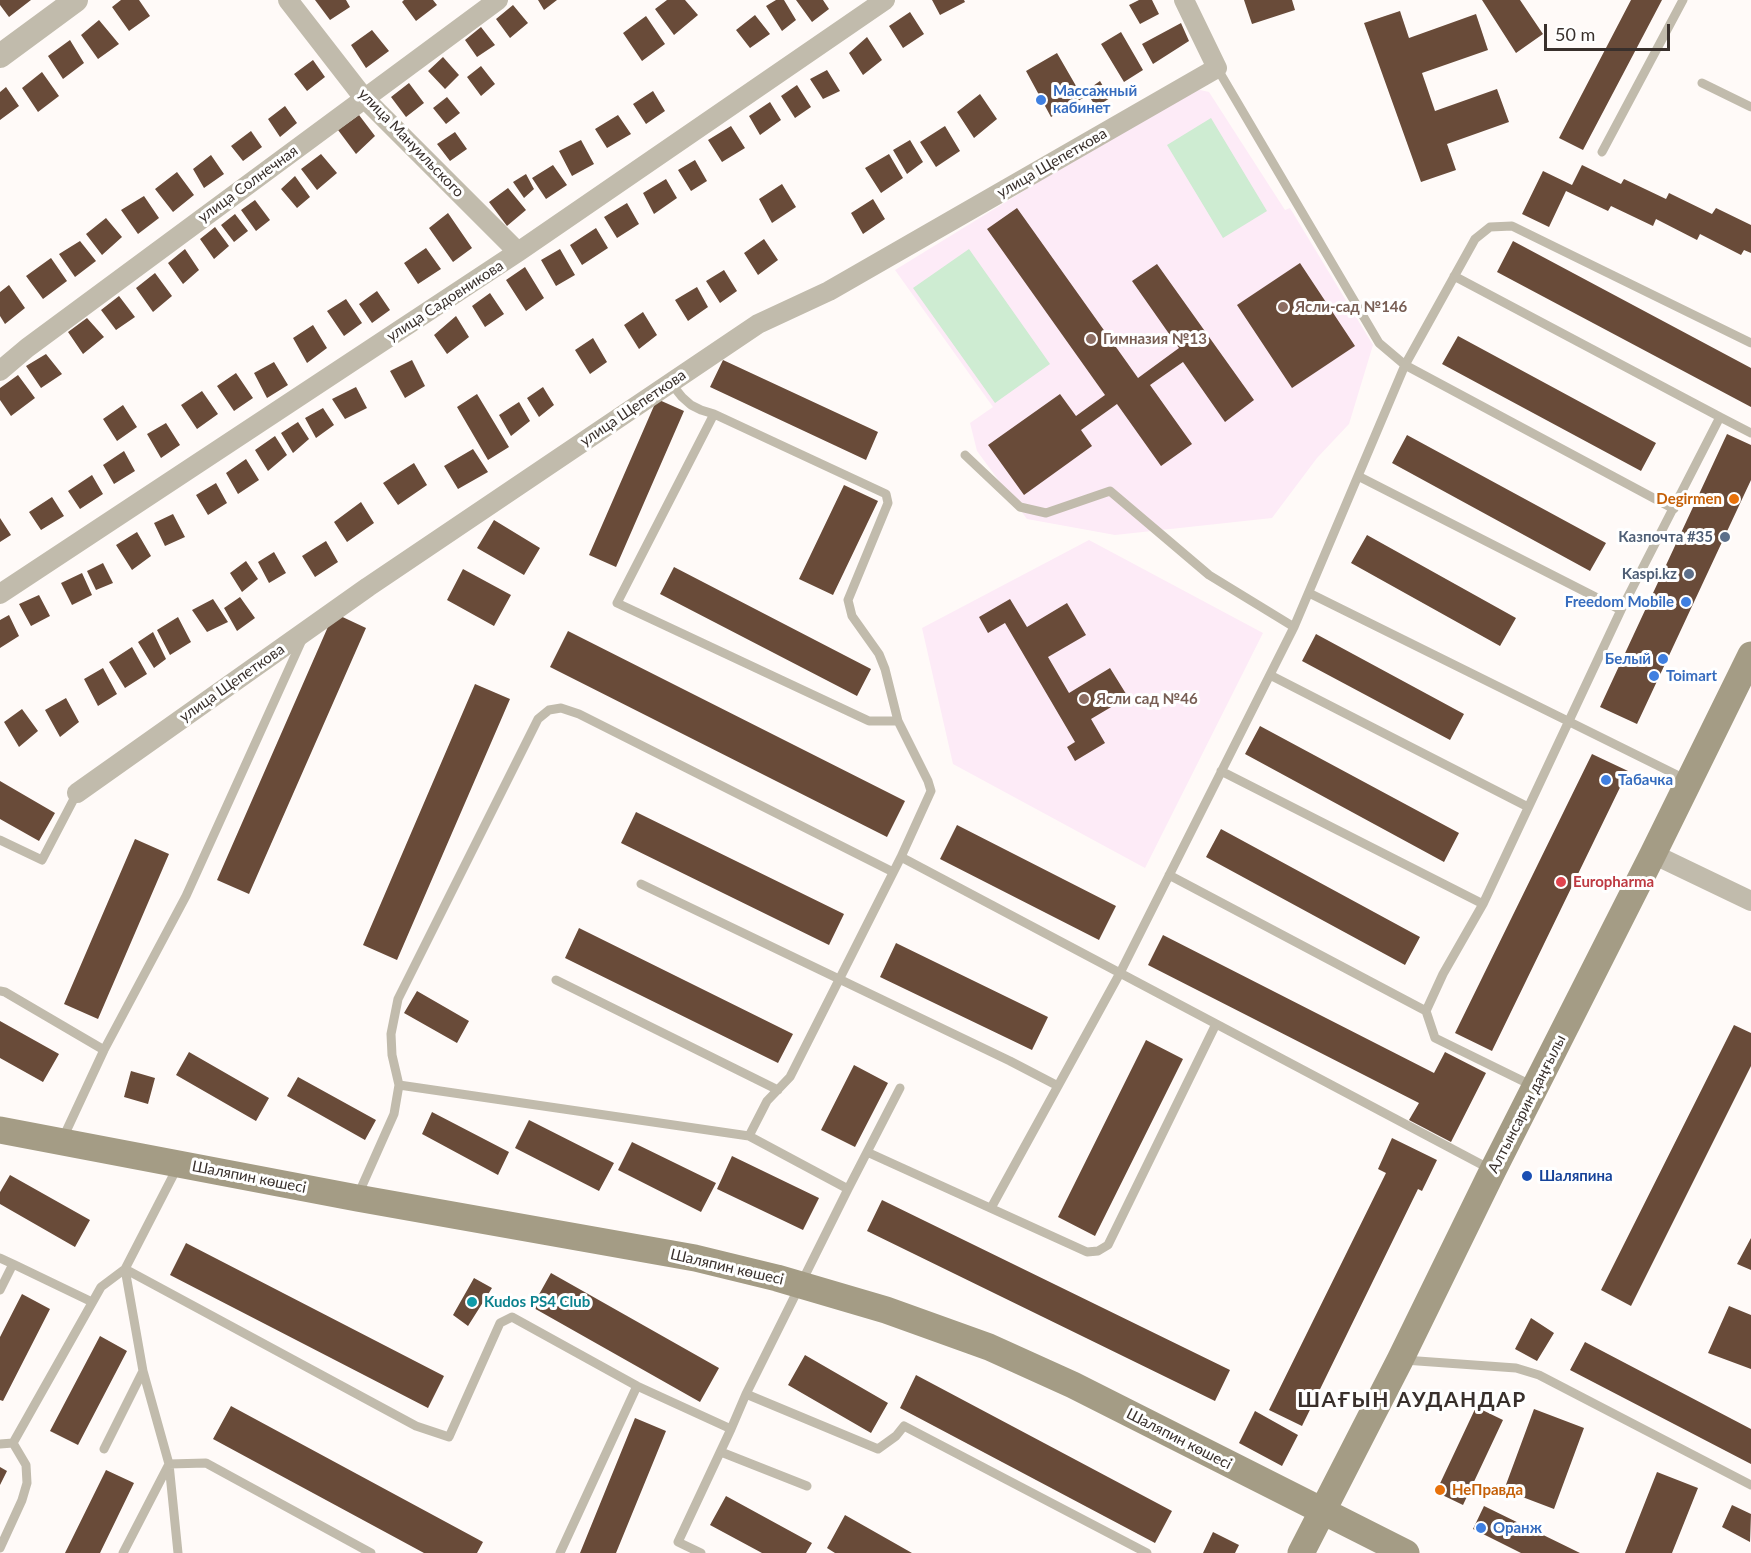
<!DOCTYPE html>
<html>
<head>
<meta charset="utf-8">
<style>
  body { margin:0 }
  #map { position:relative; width:1751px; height:1553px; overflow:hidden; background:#fffaf8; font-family:Lato,sans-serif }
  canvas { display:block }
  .scale { position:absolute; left:1544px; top:24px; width:126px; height:27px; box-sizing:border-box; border:3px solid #39302c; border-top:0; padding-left:8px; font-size:18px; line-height:21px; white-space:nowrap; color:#39302c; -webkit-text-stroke:4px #fff; paint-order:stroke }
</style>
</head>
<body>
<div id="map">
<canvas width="1751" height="1553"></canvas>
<div class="scale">50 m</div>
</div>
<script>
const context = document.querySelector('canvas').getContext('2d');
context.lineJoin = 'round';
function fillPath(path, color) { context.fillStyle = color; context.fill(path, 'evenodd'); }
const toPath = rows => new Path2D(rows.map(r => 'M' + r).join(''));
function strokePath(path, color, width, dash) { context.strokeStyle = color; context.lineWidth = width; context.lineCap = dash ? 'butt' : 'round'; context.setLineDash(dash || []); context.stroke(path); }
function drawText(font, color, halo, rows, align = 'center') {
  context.font = font + ' Lato,sans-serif'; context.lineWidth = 6; context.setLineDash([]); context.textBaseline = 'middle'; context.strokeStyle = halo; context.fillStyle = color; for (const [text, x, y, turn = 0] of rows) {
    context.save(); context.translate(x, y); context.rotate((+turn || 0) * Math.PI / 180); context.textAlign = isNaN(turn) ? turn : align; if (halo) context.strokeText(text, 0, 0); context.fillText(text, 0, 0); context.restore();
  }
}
fillPath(toPath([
  [1191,88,1209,92,1285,210,1290,208,1373,345,1349,424,1317,458,1272,518,1115,535,1027,519,977,451,970,423,993,407,895,270],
  [1089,540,1263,633,1145,868,953,764,922,628]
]), '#fdebf7');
fillPath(toPath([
  [1211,118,1267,211,1223,238,1167,145],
  [969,249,1050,364,995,403,913,288]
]), '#ceecd2');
fillPath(toPath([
  [0,0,31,0,9,17,0,5],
  [121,0,139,0,150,16,129,31,112,7],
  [315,0,346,0,350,7,330,20],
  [404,0,433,0,437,5,416,21,402,2],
  [538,0,557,0,544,10],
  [667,0,685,0,698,15,674,35,655,9],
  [776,0,784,0,796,20,782,31,766,6],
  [796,0,823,0,829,9,812,22],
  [932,0,964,0,965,2,940,15],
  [1139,0,1152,0,1159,14,1140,24,1129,5],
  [1244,0,1292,0,1295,10,1252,24],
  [1482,0,1520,0,1543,34,1516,53],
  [1631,0,1662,0,1583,150,1559,138],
  [513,5,528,23,510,38,496,19],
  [1400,11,1409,38,1476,14,1488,50,1422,73,1435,111,1497,89,1509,122,1447,144,1456,170,1421,182,1364,23],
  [910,12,924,34,903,48,889,26],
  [755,15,770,34,750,48,736,30],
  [646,16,665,44,642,61,623,33],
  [99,20,119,44,98,59,81,35],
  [1181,23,1189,41,1153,64,1142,44],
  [481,27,495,45,477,57,465,40],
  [372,30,389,51,366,68,351,45],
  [1121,32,1143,70,1124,82,1101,44],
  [867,37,882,60,863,75,849,53],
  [70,40,84,63,63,79,48,56],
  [1057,53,1083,98,1051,117,1026,71],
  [443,57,459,75,445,89,428,71],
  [313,60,325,77,307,91,294,74],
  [481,66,495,84,481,96,467,77],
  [827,70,840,91,823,99,810,79],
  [42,72,59,96,38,112,22,88],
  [1100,81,1110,98,1096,107,1086,91],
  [409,83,424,103,406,117,391,97],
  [797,85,811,107,795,118,781,96],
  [6,87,19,106,0,120,0,92],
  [653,91,665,111,646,124,633,104],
  [980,94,997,119,974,138,957,112],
  [447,97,460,113,446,124,433,108],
  [770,102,781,120,760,135,749,116],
  [285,106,297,123,280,137,268,119],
  [359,115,375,136,356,154,338,130],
  [618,115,631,134,607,148,595,129],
  [731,126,745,148,722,162,708,140],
  [945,126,960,151,936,167,920,142],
  [251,131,262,147,243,161,231,146],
  [455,132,467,149,450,161,437,144],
  [581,140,594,164,572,176,559,151],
  [910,140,923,162,907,174,893,150],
  [321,154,337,173,317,190,301,169],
  [889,154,903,178,881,193,865,168],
  [211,155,224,174,204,188,193,169],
  [695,160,707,181,691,191,678,170],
  [553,165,567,185,546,199,532,178],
  [1582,165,1621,184,1624,179,1666,199,1669,193,1712,214,1716,208,1751,225,1751,253,1744,250,1741,255,1700,234,1697,240,1656,219,1653,226,1611,206,1608,211,1566,191,1549,227,1522,214,1543,171,1572,185],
  [177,172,194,195,173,212,155,189],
  [526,174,534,189,524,198,513,182],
  [295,176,310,197,297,208,281,189],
  [666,179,677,198,654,214,643,193],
  [782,184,796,207,772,223,759,199],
  [508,188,526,210,507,226,489,202],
  [144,196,159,218,138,234,121,210],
  [873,199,885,219,863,234,851,213],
  [255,200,270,220,256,231,241,210],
  [627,203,639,224,617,238,604,217],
  [1017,208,1138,378,1179,348,1132,281,1157,264,1254,400,1225,422,1183,362,1150,385,1192,444,1161,466,1117,404,1081,430,1092,446,1024,495,988,445,1060,394,1076,416,1105,395,987,229],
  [448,213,472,248,453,262,429,228],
  [235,214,248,231,234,242,221,225],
  [106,218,122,237,102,255,86,234],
  [215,227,229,246,214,259,200,239],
  [596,228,608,248,582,265,570,245],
  [764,239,778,260,758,275,744,253],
  [80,241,96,261,75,277,59,254],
  [1513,241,1751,368,1751,407,1497,272],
  [426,248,441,269,418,284,404,263],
  [185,249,199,270,183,284,168,263],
  [560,249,575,275,556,286,541,260],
  [51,258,67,281,43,299,26,276],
  [1300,263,1355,346,1292,388,1237,305],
  [525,267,544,298,526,311,506,280],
  [724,270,737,291,720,303,706,281],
  [155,273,172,296,153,312,136,288],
  [9,285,25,308,5,324,0,316,0,292],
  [697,287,708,307,688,321,675,300],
  [377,291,390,310,372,323,359,304],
  [490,293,504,314,485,327,472,306],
  [119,296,135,317,116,330,101,310],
  [346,299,362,323,344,336,327,311],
  [643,312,657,335,639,349,624,325],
  [456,316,469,337,447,354,434,335],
  [87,318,104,337,83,354,68,332],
  [313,325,327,348,307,363,293,338],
  [1458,336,1656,443,1641,471,1442,364],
  [593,338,607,362,590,374,575,350],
  [46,354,62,374,41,388,26,366],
  [412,360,425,386,405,398,390,371],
  [723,360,878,432,866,460,710,387],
  [274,362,288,385,267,398,254,373],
  [236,373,253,398,234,411,217,386],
  [18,375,35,398,11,416,0,400,0,388],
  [356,387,367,408,345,419,332,399],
  [543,387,554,405,539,417,527,398],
  [202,391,218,414,197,429,181,405],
  [477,394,509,447,488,460,457,407],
  [657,399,684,411,616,567,589,555],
  [519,402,530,421,511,436,499,415],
  [123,405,137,427,117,441,103,419],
  [323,408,334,425,316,438,305,418],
  [298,422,309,439,293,453,281,433],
  [166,423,180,445,161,458,147,434],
  [1727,434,1751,445,1751,480,1637,724,1600,707],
  [1407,435,1606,543,1590,571,1392,463],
  [275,436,287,455,268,471,255,450],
  [473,449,488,472,458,489,444,466],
  [124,451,135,471,114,484,103,465],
  [246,459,259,480,238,494,226,473],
  [414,463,427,485,398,505,383,483],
  [92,475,103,494,80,509,68,491],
  [216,483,227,503,208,515,196,495],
  [844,485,878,501,833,595,799,579],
  [52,497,64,516,41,530,29,512],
  [361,502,374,523,347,542,334,522],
  [173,514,185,537,165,546,154,523],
  [0,518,11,535,0,542],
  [494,520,540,548,524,575,477,548],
  [137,532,151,556,132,570,116,545],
  [1367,535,1516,618,1500,646,1351,563],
  [326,541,338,562,315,577,302,556],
  [274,552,286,573,269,583,258,562],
  [246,561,258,579,242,592,230,573],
  [103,563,113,583,96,590,87,571],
  [674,567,871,669,857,696,660,594],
  [463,569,511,595,494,626,447,600],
  [82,573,92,595,72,605,61,583],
  [39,595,50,616,31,626,19,604],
  [240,597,255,618,237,631,224,608],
  [213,599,228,622,207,632,192,610],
  [1010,599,1027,627,1067,603,1086,635,1048,657,1069,693,1110,668,1128,697,1091,719,1105,743,1075,761,1067,747,1075,742,1005,623,988,633,979,617],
  [334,613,366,628,249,894,217,880],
  [9,615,19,636,0,648,0,620],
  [178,617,191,642,170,655,157,630],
  [568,631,905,801,887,837,550,667],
  [153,632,166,659,154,668,138,642],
  [1316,634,1464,714,1450,740,1302,661],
  [132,647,147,674,125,688,109,662],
  [103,668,117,694,98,706,84,679],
  [475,684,510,699,397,960,363,945],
  [66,698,79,722,60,737,45,710],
  [22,709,38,731,19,747,4,722],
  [1260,726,1459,833,1444,862,1245,754],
  [1592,754,1628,771,1492,1051,1455,1033],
  [0,781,55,813,39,841,0,819],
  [636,812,844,914,829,945,621,843],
  [957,825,1116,906,1099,940,940,859],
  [1221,829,1420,937,1405,965,1206,857],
  [135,839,169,854,98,1019,64,1004],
  [579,928,793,1034,778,1063,565,958],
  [1163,935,1434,1073,1445,1052,1486,1073,1451,1142,1409,1120,1419,1103,1148,965],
  [896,943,1048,1017,1032,1050,880,977],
  [417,991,469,1021,457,1043,404,1013],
  [0,1021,59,1054,43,1082,0,1058],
  [1734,1025,1751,1033,1751,1066,1631,1306,1601,1290],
  [1146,1040,1183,1059,1095,1236,1058,1217],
  [189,1052,269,1098,256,1121,176,1075],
  [854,1065,888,1083,855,1147,821,1130],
  [131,1071,155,1078,148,1104,124,1097],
  [298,1077,376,1120,365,1140,287,1096],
  [432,1112,509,1152,498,1175,422,1134],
  [529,1120,614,1163,599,1191,515,1148],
  [1392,1138,1437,1160,1422,1191,1418,1189,1302,1426,1269,1410,1386,1173,1378,1169],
  [632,1142,716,1183,701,1212,618,1170],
  [732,1156,819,1198,803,1230,717,1189],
  [10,1175,90,1220,75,1247,0,1204,0,1192],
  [882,1200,1230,1370,1215,1401,867,1231],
  [1751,1238,1751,1270,1737,1264],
  [186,1243,444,1376,428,1408,170,1275],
  [551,1273,719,1368,700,1402,532,1307],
  [474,1278,492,1288,468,1326,453,1315],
  [22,1294,50,1309,3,1401,0,1400,0,1337],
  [1729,1306,1751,1315,1751,1369,1708,1353],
  [1531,1318,1554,1333,1537,1361,1515,1349],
  [100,1336,127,1351,78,1445,50,1431],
  [1585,1342,1751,1429,1751,1464,1570,1370],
  [805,1355,888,1403,871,1433,788,1385],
  [916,1375,1172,1511,1155,1543,900,1408],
  [231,1406,483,1542,477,1553,424,1553,213,1439],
  [1476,1407,1503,1420,1463,1505,1436,1492],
  [1534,1409,1584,1428,1554,1509,1504,1490],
  [1255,1411,1298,1435,1282,1466,1239,1443],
  [635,1418,666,1431,616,1553,580,1553],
  [0,1467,7,1471,0,1485],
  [106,1470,134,1483,100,1553,65,1553],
  [1657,1472,1698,1488,1672,1553,1625,1553],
  [726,1496,812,1543,806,1553,762,1553,710,1525],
  [1732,1505,1751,1514,1750,1542,1722,1527],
  [1484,1506,1580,1553,1521,1553,1473,1529],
  [845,1515,912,1553,835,1553,827,1548],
  [1213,1532,1239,1545,1235,1553,1203,1553]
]), '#694b39');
strokePath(toPath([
  [1217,68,1379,343,1405,365,1674,509],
  [1702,83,1751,107],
  [1602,152,1683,0],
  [1454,276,1720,417],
  [670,382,682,397,691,405,701,410,714,414],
  [965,455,1020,507,1046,513,1110,491,1209,575,1294,627],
  [1358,476,1621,610],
  [1309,593,1687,780],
  [1270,675,1528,807],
  [1221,771,1483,904],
  [0,840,42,860,77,793],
  [901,857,1490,1169],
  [1169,875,1426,1011],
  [641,884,1010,1061,1058,1086],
  [556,980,778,1090],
  [0,991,5,992,104,1050],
  [399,1085,749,1136,848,1189],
  [1533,1086,1435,1038,1426,1011,1443,974,1483,904,1621,610,1720,417,1751,433],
  [749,1136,767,1101,790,1077,901,857,931,791,928,781,898,721,885,669,879,654,852,616,848,600,888,503,886,494,714,414,617,603,869,721,898,721],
  [63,1138,104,1050,186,896,302,640],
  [867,1152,1087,1252,1098,1251,1108,1245,1216,1024],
  [177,1168,125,1269,143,1371,169,1464,178,1553],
  [358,1195,394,1114,399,1085,392,1055,391,1034,398,999,538,719,549,710,561,708,579,714,893,872],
  [991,1208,1120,973,1294,627,1405,365,1475,239,1490,227,1512,226,1751,343],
  [0,1258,13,1264],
  [0,1290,13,1264,92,1302],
  [1404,1360,1516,1368,1539,1375,1751,1485],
  [637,1386,731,1429],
  [746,1394,878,1449,896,1436,904,1426,1147,1553],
  [0,1444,13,1443,101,1287,125,1269,416,1426,449,1437,500,1323,512,1317,637,1386,560,1553],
  [104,1449,143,1371],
  [721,1452,807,1486],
  [0,1548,22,1500,27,1483,26,1465,13,1443],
  [123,1553,169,1464,206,1463,371,1553],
  [701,1553,678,1542,731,1429,746,1394,848,1189,900,1088]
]), '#c1bbac', 9);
strokePath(toPath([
  [288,0,364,98,518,252],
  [0,371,27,348,498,0],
  [0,594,518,252,885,0],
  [77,793,368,587,758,324,829,291,1217,68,1184,0],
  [1653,854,1751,901]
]), '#c1bbac', 20);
strokePath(toPath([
  [0,56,76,0]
]), '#c1bbac', 24);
strokePath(toPath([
  [0,1130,357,1198,695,1258,777,1278,886,1310,989,1347,1073,1385,1406,1553],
  [1301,1553,1400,1360,1493,1170,1653,854,1751,655]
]), '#a49c85', 27);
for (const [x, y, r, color] of [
  [1041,100,6,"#3f7fe0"],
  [1283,307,6,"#8d6e63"],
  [1091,339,6,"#8d6e63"],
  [1734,499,6,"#e8710a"],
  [1725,537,6,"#5c6f8a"],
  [1689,574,6,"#5c6f8a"],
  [1686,602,6,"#3f7fe0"],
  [1663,659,6,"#3f7fe0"],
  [1654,676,6,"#3f7fe0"],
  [1084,699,6,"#8d6e63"],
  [1606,780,6,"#3f7fe0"],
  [1561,882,6,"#e0444e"],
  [1527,1176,6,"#1a4fb4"],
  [472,1302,6,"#0f9aa8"],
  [1440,1490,6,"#e8710a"],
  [1481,1528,6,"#3f7fe0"]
]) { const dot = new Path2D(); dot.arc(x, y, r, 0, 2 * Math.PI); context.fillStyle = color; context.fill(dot); strokePath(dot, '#fff', 2); }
drawText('bold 15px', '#366cbe', '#fff', [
  ["Массажный",1053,91],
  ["кабинет",1053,108],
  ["Freedom Mobile",1674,602,"right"],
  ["Белый",1651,659,"right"],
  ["Toimart",1666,676],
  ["Табачка",1618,780],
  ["Оранж",1493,1528]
], 'left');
drawText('15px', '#39302c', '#fff', [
  ["улица Мануильского",411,143,46],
  ["улица Щепеткова",1052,163,-30],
  ["улица Солнечная",248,184,-36],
  ["улица Садовникова",445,301,-33],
  ["улица Щепеткова",633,408,-34],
  ["улица Щепеткова",232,683,-35],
  ["Алтынсарин даңғылы",1527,1104,-63],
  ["Шаляпин көшесі",249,1177,11],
  ["Шаляпин көшесі",727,1267,13],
  ["Шаляпин көшесі",1179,1439,27]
]);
drawText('bold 15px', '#785e54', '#fff', [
  ["Ясли-сад №146",1295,307],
  ["Гимназия №13",1103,339],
  ["Ясли сад №46",1096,699]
], 'left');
drawText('bold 15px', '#c56008', '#fff', [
  ["Degirmen",1722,499],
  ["НеПравда",1452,1490,"left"]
], 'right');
drawText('bold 15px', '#4e5e75', '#fff', [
  ["Казпочта #35",1713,537],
  ["Kaspi.kz",1677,574]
], 'right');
drawText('bold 15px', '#be3a42', '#fff', [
  ["Europharma",1573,882]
], 'left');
drawText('bold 15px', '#164399', '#fff', [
  ["Шаляпина",1539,1176]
], 'left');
drawText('bold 15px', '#0d838f', '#fff', [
  ["Kudos PS4 Club",484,1302]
], 'left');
context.letterSpacing = '1.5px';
drawText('bold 21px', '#39302c', '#fff', [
  ["ШАҒЫН АУДАНДАР",1412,1400]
]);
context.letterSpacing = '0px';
</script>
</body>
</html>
